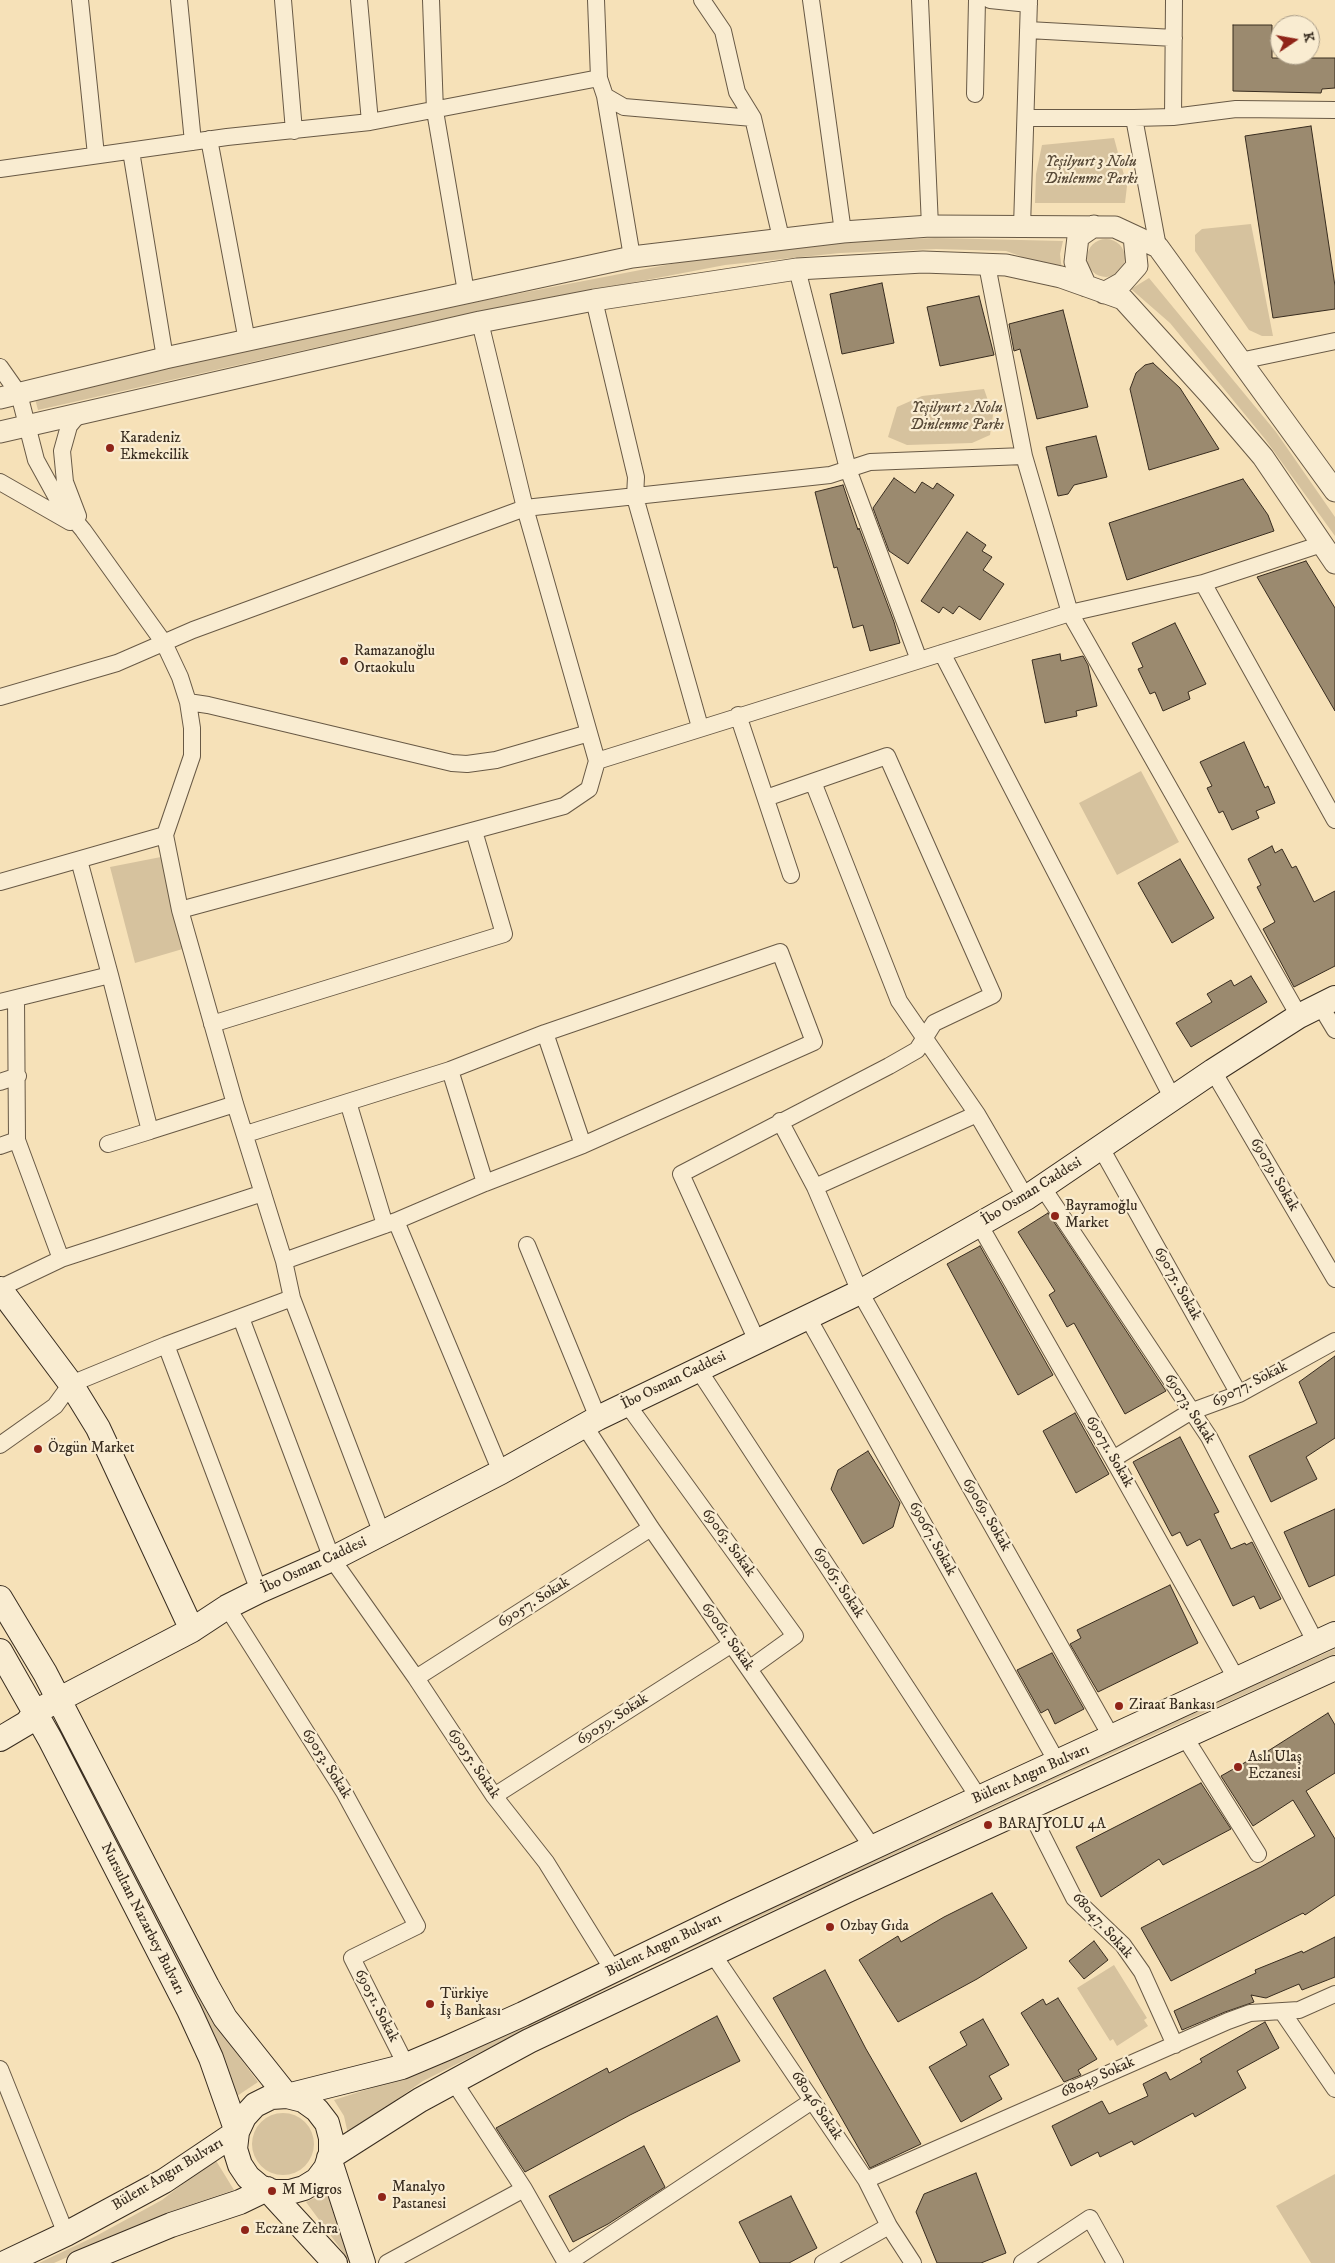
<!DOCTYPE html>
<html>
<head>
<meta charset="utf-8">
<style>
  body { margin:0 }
  #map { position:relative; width:1335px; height:2263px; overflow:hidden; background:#f6e1b8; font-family:"IM FELL DW Pica",serif }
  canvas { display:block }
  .north { position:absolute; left:1270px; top:15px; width:50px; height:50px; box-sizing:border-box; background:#f9ecd1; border:1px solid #ac9f8a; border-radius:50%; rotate:78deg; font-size:14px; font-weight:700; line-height:20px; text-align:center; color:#382c1f }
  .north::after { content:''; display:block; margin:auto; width:18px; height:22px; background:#8f2418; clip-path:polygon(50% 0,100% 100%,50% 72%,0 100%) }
</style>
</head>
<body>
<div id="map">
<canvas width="1335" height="2263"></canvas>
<div class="north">K</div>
</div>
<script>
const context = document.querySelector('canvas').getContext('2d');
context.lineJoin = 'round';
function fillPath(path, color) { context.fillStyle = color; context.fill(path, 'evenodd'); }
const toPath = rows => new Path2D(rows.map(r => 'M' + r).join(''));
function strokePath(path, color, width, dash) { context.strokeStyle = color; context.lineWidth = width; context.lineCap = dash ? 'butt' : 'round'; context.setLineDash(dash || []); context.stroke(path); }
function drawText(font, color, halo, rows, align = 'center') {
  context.font = font + ' "IM FELL DW Pica",serif'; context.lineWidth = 4.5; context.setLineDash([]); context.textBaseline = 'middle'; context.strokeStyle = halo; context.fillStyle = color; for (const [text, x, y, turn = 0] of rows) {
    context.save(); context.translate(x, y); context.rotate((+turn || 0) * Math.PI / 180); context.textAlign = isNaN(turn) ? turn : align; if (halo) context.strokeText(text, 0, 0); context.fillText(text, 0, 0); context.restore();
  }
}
fillPath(toPath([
  [1114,138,1127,186,1125,203,1035,203,1036,174,1042,145],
  [1251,224,1273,336,1262,336,1249,330,1195,251,1195,235,1202,229],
  [935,238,1063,241,1060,254,1062,271,1006,251,936,249,840,253,725,265,447,318,38,410,35,399,187,363,444,308,723,254,841,242],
  '1087 258a19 19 0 1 1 38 0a19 19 0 1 1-38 0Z',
  [1149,278,1276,432,1335,517,1335,536,1265,439,1170,323,1131,289],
  [984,389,993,415,990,435,972,443,907,445,888,437,897,407,922,396],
  [1141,771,1179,842,1117,875,1079,803],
  [166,856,186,948,135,963,110,867],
  [1335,1649,1335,1654,1093,1762,640,1972,423,2081,348,2134,344,2116,334,2100,418,2073,461,2055,638,1968,1091,1758],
  [62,1731,214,2023,258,2082,237,2096,207,2026,58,1733],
  [1114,1965,1147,2018,1144,2020,1148,2026,1117,2046,1113,2039,1110,2041,1077,1988],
  '252 2144a31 31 0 1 1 62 0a31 31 0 1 1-62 0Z',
  [215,2159,234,2190,169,2212,54,2263,39,2263,96,2236,162,2200],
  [1335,2174,1335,2263,1311,2263,1276,2206],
  [328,2184,351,2263,306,2202,319,2196]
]), '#d6c29e');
const building = toPath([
  [1233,25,1272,25,1272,58,1335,58,1335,88,1322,89,1321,93,1233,91,1233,25],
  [1311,126,1335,286,1335,309,1273,318,1245,136,1311,126],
  [882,283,894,343,842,354,830,294,882,283],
  [979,296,994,355,940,366,927,307,979,296],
  [1063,310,1088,407,1037,419,1020,349,1014,351,1009,324,1063,310],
  [1153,363,1180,388,1219,449,1149,470,1130,389,1136,373,1145,365,1153,363],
  [1096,436,1107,477,1074,485,1068,494,1058,496,1046,447,1096,436],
  [894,478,915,493,922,482,933,489,937,483,954,495,908,564,889,551,873,508,894,478],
  [1243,479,1268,515,1274,531,1127,580,1109,523,1243,479],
  [843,485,858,530,859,528,894,622,900,643,870,651,863,625,853,628,837,567,834,568,815,492,843,485],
  [967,532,986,545,982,551,992,557,983,570,1004,584,980,620,959,606,953,614,943,607,939,613,921,601,967,532],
  [1306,561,1335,608,1335,711,1257,577,1306,561],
  [1175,623,1206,684,1188,692,1190,699,1163,711,1155,692,1150,694,1138,669,1143,667,1132,643,1175,623],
  [1060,654,1061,661,1083,656,1088,665,1097,706,1076,711,1077,716,1045,723,1032,660,1060,654],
  [1244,742,1265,788,1268,786,1275,803,1256,811,1259,818,1232,830,1223,811,1219,813,1207,788,1212,786,1200,762,1244,742],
  [1272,846,1275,853,1282,849,1292,868,1296,866,1314,902,1335,891,1335,966,1294,987,1263,929,1275,922,1257,887,1261,885,1248,859,1272,846],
  [1180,859,1214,918,1172,943,1138,883,1180,859],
  [1251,976,1267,1002,1191,1047,1176,1023,1212,1002,1207,994,1231,980,1234,986,1251,976],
  [1048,1213,1166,1391,1125,1414,1074,1323,1067,1327,1049,1295,1055,1291,1018,1232,1048,1213],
  [980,1246,1053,1375,1018,1395,947,1264,980,1246],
  [1335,1356,1335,1438,1306,1457,1317,1479,1271,1502,1249,1456,1317,1423,1299,1382,1335,1356],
  [1075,1413,1109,1474,1076,1493,1043,1431,1075,1413],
  [1180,1437,1219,1512,1214,1514,1231,1549,1245,1543,1246,1545,1252,1542,1281,1599,1260,1609,1254,1596,1233,1606,1200,1539,1187,1546,1180,1532,1172,1536,1133,1462,1180,1437],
  [868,1451,900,1503,893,1527,863,1544,831,1489,838,1470,868,1451],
  [1335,1509,1335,1575,1309,1587,1284,1532,1335,1509],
  [1170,1585,1198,1643,1098,1692,1070,1644,1081,1638,1077,1630,1170,1585],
  [1052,1653,1084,1709,1055,1724,1048,1709,1041,1713,1017,1670,1052,1653],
  [1328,1713,1335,1725,1335,1773,1306,1791,1335,1839,1335,1895,1305,1915,1303,1913,1171,1981,1141,1928,1261,1867,1315,1836,1293,1800,1253,1826,1221,1776,1267,1750,1268,1751,1328,1713],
  [1201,1783,1231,1829,1163,1865,1159,1859,1101,1897,1076,1847,1201,1783],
  [992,1893,1027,1948,977,1979,898,2022,859,1960,898,1936,901,1942,944,1917,992,1893],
  [1335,1937,1335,1977,1302,1990,1299,1984,1266,1998,1251,1995,1254,2002,1225,2012,1182,2030,1174,2011,1256,1973,1255,1970,1302,1951,1303,1953,1335,1937],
  [1094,1941,1108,1960,1084,1979,1069,1961,1094,1941],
  [825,1970,866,2049,921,2144,870,2168,773,1998,825,1970],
  [1058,1998,1097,2059,1078,2070,1081,2075,1064,2082,1021,2013,1043,1999,1046,2005,1058,1998],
  [717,2016,740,2061,630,2115,525,2172,496,2128,607,2068,609,2073,717,2016],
  [983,2019,1009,2065,989,2076,1002,2099,961,2122,929,2067,967,2045,960,2032,983,2019],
  [1265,2022,1279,2048,1237,2071,1246,2088,1195,2117,1193,2113,1134,2145,1132,2141,1100,2157,1098,2152,1071,2166,1052,2126,1102,2101,1109,2114,1148,2096,1143,2084,1166,2072,1170,2080,1202,2062,1200,2059,1265,2022],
  [644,2146,665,2187,608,2224,573,2242,549,2196,644,2146],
  [976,2173,1006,2253,981,2263,937,2263,916,2212,924,2194,976,2173],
  [791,2196,817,2248,789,2263,760,2263,739,2222,791,2196]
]);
fillPath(building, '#9b8a6f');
strokePath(building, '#382c1f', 1);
const minor = toPath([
  [80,0,96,155],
  [179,0,193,142],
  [283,0,294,131],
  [359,0,370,122],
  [431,0,435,111,466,292],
  [596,0,599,78,605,96,624,107,753,118],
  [702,0,723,31,737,92,753,118,781,238],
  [811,0,843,232],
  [920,0,930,226],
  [990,0,1029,4],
  [1028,30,1174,38],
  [975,94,977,0],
  [605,96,632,257],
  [1173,117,1174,0],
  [1027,118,1134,118,1173,117,1236,109,1335,110],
  [1134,118,1158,247],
  [209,139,247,341],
  [131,151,165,358],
  [0,169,227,137,370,122,599,78],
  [1022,227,1029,0],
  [987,265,1024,456,1070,613,1299,1016],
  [797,269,848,469,919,660],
  [594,300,636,477,635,497,700,727],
  [1240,361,1335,341],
  [0,367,19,394,36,460,58,500,83,530,164,643,180,677,188,702,192,728,192,756,165,835,180,910,235,1104,284,1261,292,1298,382,1534],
  [0,482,70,522],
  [78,516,65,482,62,451,69,426,79,414],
  [1203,583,1335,820],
  [942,653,1173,1099],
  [0,697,117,663,193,630,525,508,830,475,870,462,1024,456],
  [188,702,208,705,452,763,467,764,496,760,589,733],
  [738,715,791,875],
  [597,761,1070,613,1203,583,1322,544],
  [813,782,899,1001,977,1114,1026,1198],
  [0,882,165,835],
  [180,910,564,806,589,789,597,761,525,508,480,322],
  [110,975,150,1131,235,1104],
  [16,998,17,1140,61,1259],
  [0,1002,110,975,79,860],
  [1320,1005,1335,1030],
  [212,1024,504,934,474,831],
  [545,1033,583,1145],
  [450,1070,485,1183],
  [1213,1071,1335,1279],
  [0,1082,18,1076],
  [348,1102,385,1225],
  [780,1121,815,1187,860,1292,1112,1738],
  [246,1134,450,1070,545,1033,780,952,814,1042,583,1145,485,1183,396,1221,284,1261],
  [108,1144,150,1131],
  [0,1146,17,1140],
  [1101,1148,1239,1394],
  [815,1187,977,1114],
  [1043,1188,1209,1437,1316,1643],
  [396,1221,501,1472],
  [979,1224,1113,1459,1237,1680],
  [527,1245,598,1418],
  [0,1288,61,1259,263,1193],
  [807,1316,1057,1762],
  [241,1318,332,1559,416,1678,494,1796,546,1862,613,1970],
  [757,1341,681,1174,889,1066,917,1050,934,1023,993,995,887,756,766,798],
  [166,1345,259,1591],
  [698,1369,979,1798],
  [627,1404,795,1636,749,1669],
  [584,1425,651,1528,873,1848],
  [0,1445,55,1406,71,1384,166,1345,292,1298],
  [1113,1459,1190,1412,1239,1394,1335,1341],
  [227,1607,344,1792,417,1926,352,1958,406,2065],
  [416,1678,651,1528],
  [1184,1736,1258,1854],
  [494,1796,732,1644],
  [1028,1807,1074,1898,1123,1945,1142,1972,1175,2045],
  [712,1953,866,2180,889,2226,913,2263],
  [1283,2013,1335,2089],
  [0,2069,66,2234],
  [454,2082,524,2189,566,2263],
  [866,2180,1228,2021,1250,2013,1299,2010,1335,1994],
  [387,2263,524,2189],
  [568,2263,812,2101],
  [823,2263,889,2226],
  [1022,2263,1090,2218,1115,2263]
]);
const tertiary = toPath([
  [1086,286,1075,262,1078,237,1094,226],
  [1104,293,1122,283,1137,266,1134,236],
  [0,398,165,358,632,257,843,232,930,226,1115,227,1158,247,1335,491],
  [0,432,480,322,594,300,797,269,923,262,1006,265,1061,277,1123,299,1211,396,1263,457,1335,563]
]);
const secondary = toPath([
  [0,1289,71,1384,98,1428,192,1630],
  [0,1598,45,1673,207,1986,225,2018,287,2096],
  [0,1651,50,1739,189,2010,211,2058,237,2132,235,2149,240,2165,248,2177,260,2187,274,2192,290,2192,304,2188,317,2180,326,2168,331,2153,331,2138,327,2123,317,2110,303,2100,287,2096],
  [0,1739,27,1723,35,1712,192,1630,227,1607,259,1591,332,1559,501,1472,598,1418,860,1292,1026,1198,1213,1071,1299,1016,1335,998],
  [329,2158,420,2100,529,2041,848,1890,1335,1668],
  [329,2158,363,2263],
  [267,2189,335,2263],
  [5,2263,66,2234,164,2181,237,2132,244,2117,255,2105,271,2097,287,2096,402,2067,447,2048,523,2014,732,1913,979,1798,1335,1634],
  [79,2263,171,2225,240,2202,267,2189]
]);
strokePath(minor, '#685945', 18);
strokePath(tertiary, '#685945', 23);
strokePath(secondary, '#382c1f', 26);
strokePath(minor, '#f9ecd1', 16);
strokePath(tertiary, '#f9ecd1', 21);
strokePath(secondary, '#f9ecd1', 24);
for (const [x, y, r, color] of [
  [110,448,5,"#8f2418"],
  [344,661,5,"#8f2418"],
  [1055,1216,5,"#8f2418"],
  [38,1449,5,"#8f2418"],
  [1119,1706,5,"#8f2418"],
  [1238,1767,5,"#8f2418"],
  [988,1825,5,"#8f2418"],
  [830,1927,5,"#8f2418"],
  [430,2004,5,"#8f2418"],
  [272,2191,5,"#8f2418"],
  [382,2197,5,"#8f2418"],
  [245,2230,5,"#8f2418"]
]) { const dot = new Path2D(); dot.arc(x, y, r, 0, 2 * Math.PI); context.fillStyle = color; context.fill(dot); strokePath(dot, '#f9ecd1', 2); }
drawText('italic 15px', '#584a38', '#f9ecd1', [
  ["Yeşilyurt 3 Nolu",1091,163],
  ["Dinlenme Parkı",1091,180],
  ["Yeşilyurt 2 Nolu",957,409],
  ["Dinlenme Parkı",957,426]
]);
drawText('15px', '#382c1f', '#f9ecd1', [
  ["Karadeniz",120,439],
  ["Ekmekcilik",120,456],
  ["Ramazanoğlu",354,652],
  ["Ortaokulu",354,669],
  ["Bayramoğlu",1065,1207],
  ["Market",1065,1224],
  ["Özgün Market",48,1449],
  ["Ziraat Bankası",1129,1706],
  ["Aslı Ulaş",1248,1758],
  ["Eczanesi",1248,1775],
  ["BARAJYOLU 4A",998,1825],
  ["Ozbay Gıda",840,1927],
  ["Türkiye",440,1995],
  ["İş Bankası",440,2012],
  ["Manalyo",392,2188],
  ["Pastanesi",392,2205],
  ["M Migros",282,2191],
  ["Eczane Zehra",255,2230]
], 'left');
drawText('15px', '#382c1f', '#f9ecd1', [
  ["69079. Sokak",1274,1175,60],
  ["İbo Osman Caddesi",1032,1192,-32],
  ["69075. Sokak",1177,1284,61],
  ["İbo Osman Caddesi",674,1381,-26],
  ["69077. Sokak",1250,1385,-27],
  ["69073. Sokak",1189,1409,57],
  ["69071. Sokak",1109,1452,60],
  ["69069. Sokak",986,1515,60],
  ["69067. Sokak",932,1539,61],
  ["69063. Sokak",728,1543,54],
  ["İbo Osman Caddesi",314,1566,-25],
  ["69065. Sokak",838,1583,57],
  ["69057. Sokak",534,1603,-32],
  ["69061. Sokak",727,1637,55],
  ["69059. Sokak",613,1720,-33],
  ["69053. Sokak",326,1764,58],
  ["69055. Sokak",473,1764,56],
  ["Bülent Angın Bulvarı",1031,1775,-24],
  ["Nursultan Nazarbey Bulvarı",142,1919,63],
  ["68047. Sokak",1102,1926,48],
  ["Bülent Angın Bulvarı",664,1946,-26],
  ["69051. Sokak",376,2006,63],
  ["68049 Sokak",1098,2078,-24],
  ["68046 Sokak",816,2106,56],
  ["Bülent Angın Bulvarı",168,2175,-31]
]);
</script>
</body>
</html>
